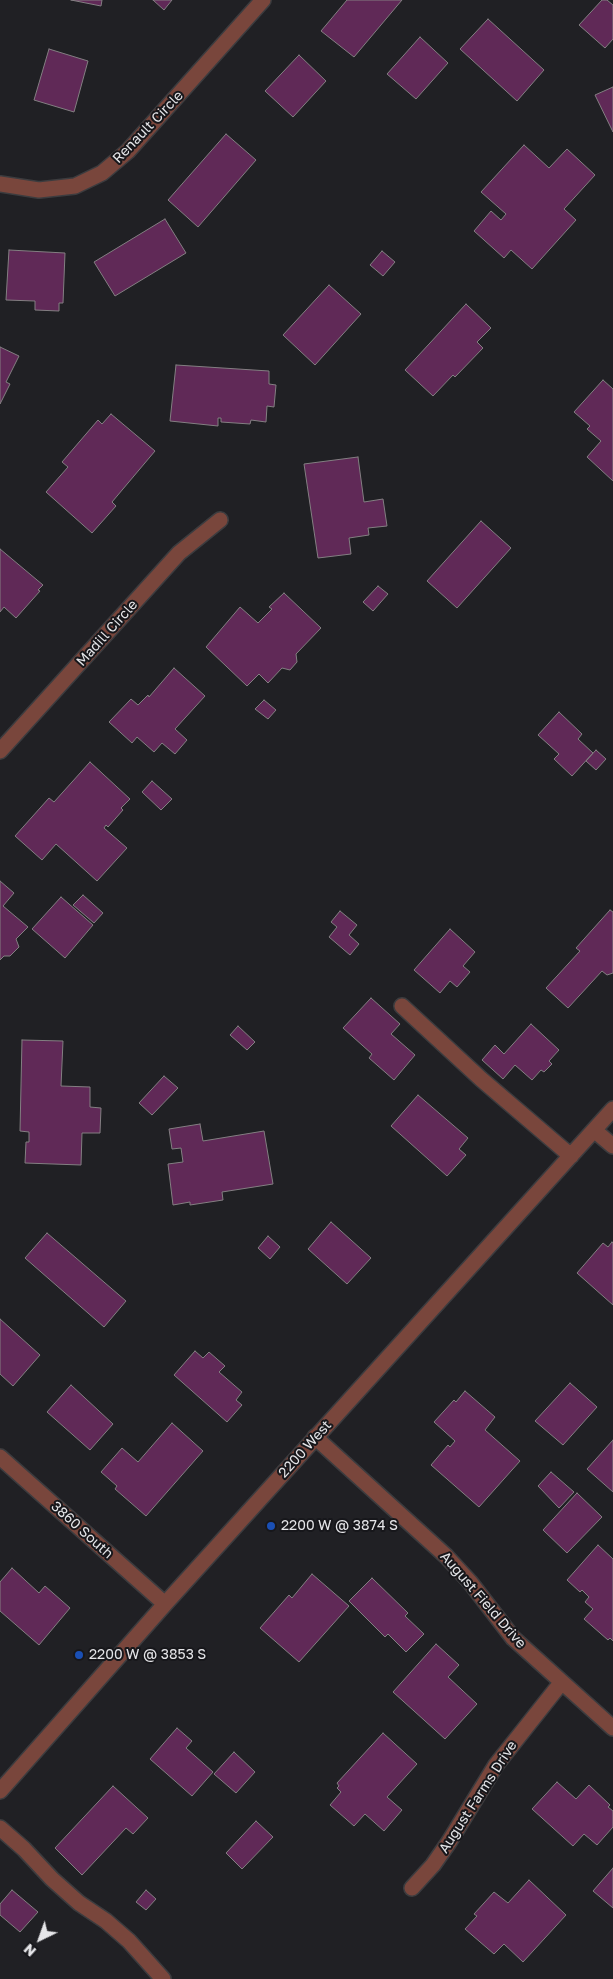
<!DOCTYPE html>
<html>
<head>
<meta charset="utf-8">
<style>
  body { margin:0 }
  #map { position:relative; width:613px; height:1979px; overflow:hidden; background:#202024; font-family:"Golos Text",sans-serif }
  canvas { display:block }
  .north { position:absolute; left:15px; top:1914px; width:50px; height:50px; -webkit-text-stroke:4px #17171b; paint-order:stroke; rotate:222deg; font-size:14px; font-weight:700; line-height:20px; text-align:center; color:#e5e5e8 }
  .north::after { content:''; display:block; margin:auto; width:18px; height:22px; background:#e5e5e8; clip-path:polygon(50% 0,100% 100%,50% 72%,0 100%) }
</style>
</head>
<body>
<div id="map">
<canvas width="613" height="1979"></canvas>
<div class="north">N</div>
</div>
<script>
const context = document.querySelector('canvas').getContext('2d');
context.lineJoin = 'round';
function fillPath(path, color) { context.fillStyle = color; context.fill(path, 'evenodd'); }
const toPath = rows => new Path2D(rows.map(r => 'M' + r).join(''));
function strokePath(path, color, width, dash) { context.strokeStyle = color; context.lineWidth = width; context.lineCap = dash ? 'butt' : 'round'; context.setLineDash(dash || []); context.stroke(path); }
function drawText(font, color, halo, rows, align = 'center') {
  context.font = font + ' "Golos Text",sans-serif'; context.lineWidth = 4; context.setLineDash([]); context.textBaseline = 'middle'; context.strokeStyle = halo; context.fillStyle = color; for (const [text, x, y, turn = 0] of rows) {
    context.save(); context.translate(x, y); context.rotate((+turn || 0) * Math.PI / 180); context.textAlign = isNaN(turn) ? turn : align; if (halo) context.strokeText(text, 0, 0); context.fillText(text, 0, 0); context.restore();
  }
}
const building = toPath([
  [71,0,102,0,101,6,71,0],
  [153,0,172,0,164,10,153,0],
  [347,0,402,0,354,57,321,31,347,0],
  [602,0,607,0,613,5,613,39,605,48,579,25,602,0],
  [488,19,544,70,517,101,460,49,488,19],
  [420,37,448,63,416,99,387,74,420,37],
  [49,49,88,61,74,112,34,100,49,49],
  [299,55,326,81,293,117,265,91,299,55],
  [613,87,613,132,595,95,613,87],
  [226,134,256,160,198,227,168,200,226,134],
  [524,145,549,168,567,149,595,175,564,209,576,220,532,269,511,250,504,258,474,231,491,211,501,220,506,214,481,192,524,145],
  [165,219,186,253,115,296,94,262,165,219],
  [9,250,65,253,63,303,59,303,59,311,35,310,35,301,6,300,9,250],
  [382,251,395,262,383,276,370,265,382,251],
  [329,285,361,314,315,365,283,335,329,285],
  [466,304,491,328,477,342,483,348,455,377,453,375,433,396,405,370,466,304],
  [0,347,19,356,6,382,10,384,0,404,0,347],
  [176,365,269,371,269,384,276,385,274,407,267,406,266,422,251,420,250,424,221,422,221,418,218,418,218,426,170,421,176,365],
  [603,380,613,389,613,481,587,457,601,441,587,429,590,426,574,412,603,380],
  [111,414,155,451,112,502,116,506,92,533,46,492,68,467,62,462,98,420,102,424,111,414],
  [358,457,364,502,383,499,387,526,368,528,369,535,349,538,351,554,318,558,304,464,358,457],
  [481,521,511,548,457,608,427,581,481,521],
  [0,549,43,585,38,590,40,591,16,618,4,607,0,612,0,549],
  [378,586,388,594,373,611,363,602,378,586],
  [284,593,321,628,296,654,297,662,290,670,282,668,268,683,259,674,247,686,206,647,240,607,258,623,272,609,269,607,284,593],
  [174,668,205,696,175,729,187,740,175,754,162,743,154,752,137,737,132,743,109,722,131,699,138,705,148,695,149,697,174,668],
  [264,700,276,710,268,719,255,709,264,700],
  [559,712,582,734,578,739,593,753,572,776,554,759,559,754,538,735,559,712],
  [596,750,606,759,596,770,586,761,596,750],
  [90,762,130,799,121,808,123,810,108,827,106,825,104,828,127,848,97,881,56,844,42,860,15,836,49,798,54,802,90,762],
  [152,781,172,799,161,810,142,792,152,781],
  [0,881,14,893,3,906,28,927,16,939,19,947,10,956,4,956,0,960,0,881],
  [83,895,103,913,94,923,73,905,83,895],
  [61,897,93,925,65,958,32,929,61,897],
  [610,910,613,912,613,973,607,975,602,971,568,1008,546,988,580,951,576,948,610,910],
  [340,911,357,925,349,935,359,944,350,955,329,937,337,927,331,922,340,911],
  [450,929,475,952,463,966,470,972,457,987,450,981,440,993,414,970,450,929],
  [371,998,400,1024,391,1034,415,1055,394,1080,369,1058,372,1054,343,1028,371,998],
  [531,1024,559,1050,549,1061,552,1064,544,1072,541,1070,532,1080,515,1065,503,1079,482,1060,495,1045,504,1054,531,1024],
  [238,1026,255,1042,247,1050,230,1035,238,1026],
  [22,1040,63,1041,61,1086,90,1087,90,1107,101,1108,100,1133,82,1133,81,1165,25,1163,26,1142,29,1142,29,1132,20,1131,22,1040],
  [164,1076,178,1088,152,1115,139,1103,164,1076],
  [418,1095,468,1138,459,1149,466,1155,447,1176,391,1126,418,1095],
  [200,1124,203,1141,264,1131,273,1184,222,1192,223,1200,190,1205,190,1202,173,1205,168,1164,183,1162,181,1148,172,1149,169,1129,200,1124],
  [331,1222,371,1258,347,1284,308,1249,331,1222],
  [47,1233,126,1301,104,1327,25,1258,47,1233],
  [268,1236,280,1247,270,1259,258,1248,268,1236],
  [612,1242,613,1243,613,1305,577,1273,603,1243,608,1247,612,1242],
  [0,1319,40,1355,13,1386,0,1374,0,1319],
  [195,1351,203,1358,209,1352,225,1366,219,1372,242,1392,236,1400,242,1405,227,1422,174,1375,195,1351],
  [570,1383,597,1407,563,1445,535,1421,570,1383],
  [71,1385,113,1424,90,1450,47,1412,71,1385],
  [465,1391,495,1417,485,1430,520,1461,479,1507,431,1465,448,1445,450,1447,455,1441,434,1422,454,1400,456,1402,465,1391],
  [172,1423,203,1451,146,1516,115,1489,117,1486,101,1472,122,1448,138,1462,172,1423],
  [613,1440,613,1492,587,1469,613,1440],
  [551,1472,574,1492,559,1508,538,1486,551,1472],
  [577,1493,602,1517,567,1553,543,1530,577,1493],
  [598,1545,613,1559,613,1641,610,1638,608,1640,584,1619,593,1609,585,1602,589,1597,582,1590,580,1592,567,1580,598,1545],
  [12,1568,39,1593,45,1586,70,1608,39,1645,0,1611,0,1582,12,1568],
  [312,1574,349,1606,299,1662,260,1628,289,1595,292,1598,312,1574],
  [372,1578,408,1613,405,1616,424,1634,406,1652,388,1634,385,1637,349,1601,372,1578],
  [436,1644,459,1665,448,1677,477,1704,445,1739,393,1692,436,1644],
  [177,1728,192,1741,186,1748,213,1772,192,1796,150,1759,177,1728],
  [383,1733,417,1764,387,1797,402,1810,384,1831,365,1814,354,1826,330,1805,341,1792,337,1788,339,1786,337,1783,383,1733],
  [234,1752,255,1772,236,1793,214,1774,234,1752],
  [557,1782,576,1799,589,1785,610,1805,608,1807,613,1811,613,1827,597,1845,584,1834,573,1846,532,1809,557,1782],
  [113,1786,148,1818,133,1834,126,1828,82,1875,55,1848,113,1786],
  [256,1821,273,1837,242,1869,226,1853,256,1821],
  [613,1868,613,1908,593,1891,613,1868],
  [529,1880,566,1915,523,1962,504,1944,494,1954,465,1929,477,1916,474,1914,494,1892,508,1903,529,1880],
  [12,1890,38,1912,20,1932,0,1915,0,1904,12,1890],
  [146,1890,156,1899,146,1910,136,1902,146,1890]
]);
fillPath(building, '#602957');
strokePath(building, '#837f82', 1);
const minor = toPath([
  [0,184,39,190,75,186,102,173,128,151,263,0],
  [0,751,179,553,220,520],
  [402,1006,481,1079,571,1156],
  [594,1130,613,1146],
  [315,1437,446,1556,470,1582,513,1638,613,1728],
  [0,1457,165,1604],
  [0,1791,165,1604,613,1109],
  [0,1828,24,1849,52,1879,79,1903,106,1921,129,1941,163,1979],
  [412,1888,433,1865,449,1842,496,1765,561,1683]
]);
strokePath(minor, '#3c3c3f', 18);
strokePath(minor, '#79463c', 15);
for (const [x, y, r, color] of [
  [271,1526,5,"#1a4fb4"],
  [79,1655,5,"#1a4fb4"]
]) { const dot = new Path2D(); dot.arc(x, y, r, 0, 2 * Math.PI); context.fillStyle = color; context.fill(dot); strokePath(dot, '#17171b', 2); }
drawText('14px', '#e5e5e8', '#17171b', [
  ["Renault Circle",148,127,-46],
  ["Madill Circle",107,633,-48],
  ["2200 West",305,1449,-48],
  ["3860 South",82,1530,42],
  ["August Field Drive",483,1600,49],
  ["August Farms Drive",478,1797,-57]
]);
drawText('14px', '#e5e5e8', '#17171b', [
  ["2200 W @ 3874 S",281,1526],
  ["2200 W @ 3853 S",89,1655]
], 'left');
</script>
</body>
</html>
